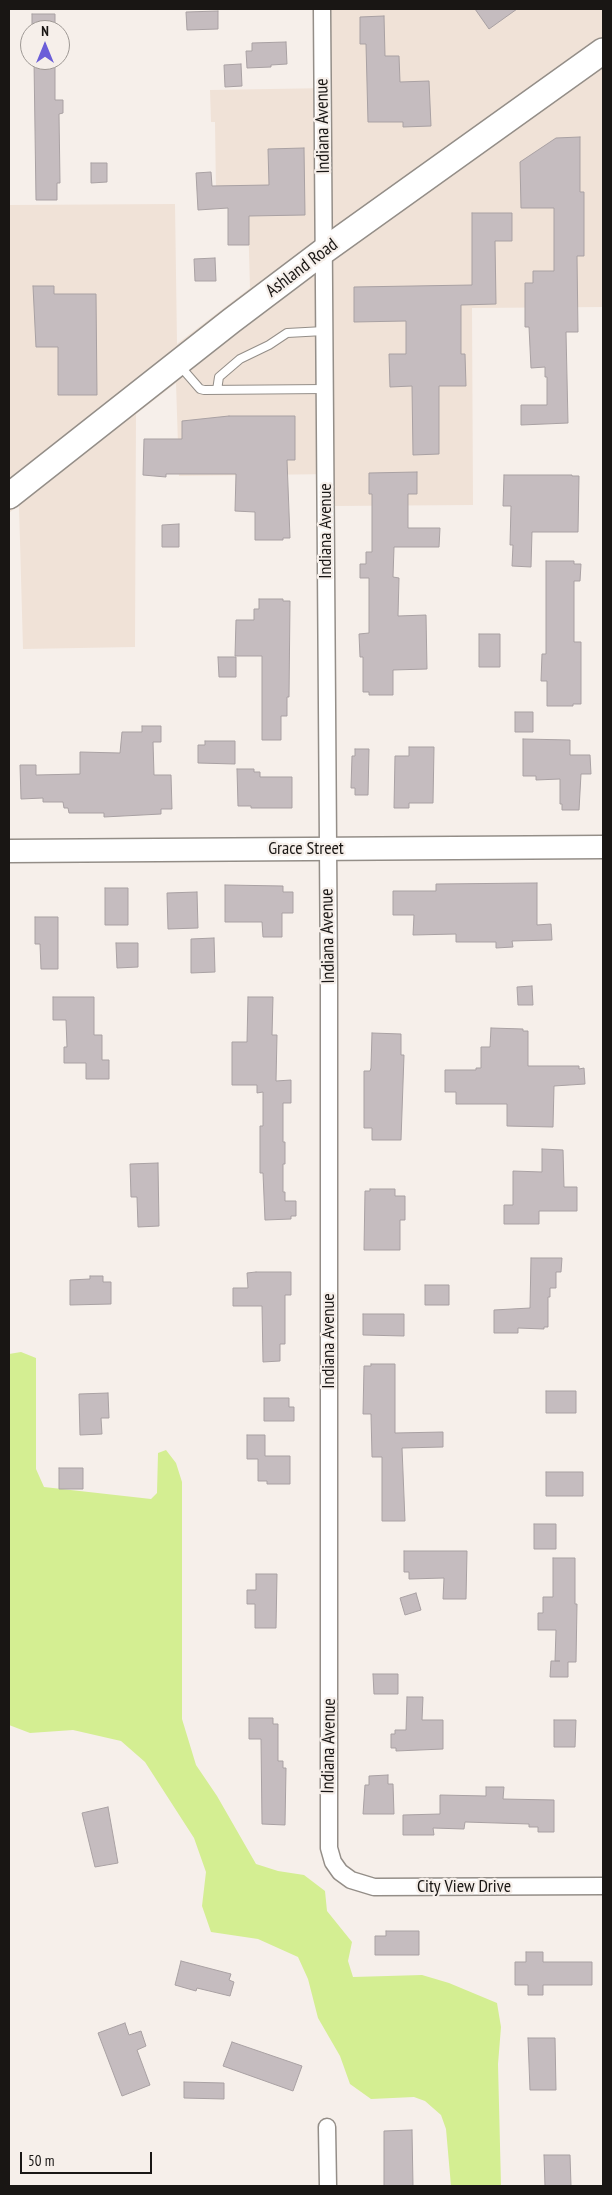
<!DOCTYPE html>
<html>
<head>
<meta charset="utf-8">
<style>
  body { margin:0 }
  #map { position:relative; width:612px; height:2195px; overflow:hidden; background:#f6efea; font-family:"PT Sans Narrow",sans-serif }
  canvas { display:block }
  .frame { position:absolute; inset:0; border:10px solid #191614; pointer-events:none }
  .north { position:absolute; left:20px; top:20px; width:50px; height:50px; box-sizing:border-box; background:#f6efea; border:1px solid #9e9894; border-radius:50%; rotate:0deg; font-size:14px; font-weight:700; line-height:20px; text-align:center; color:#191614 }
  .north::after { content:''; display:block; margin:auto; width:18px; height:22px; background:#6b5ed8; clip-path:polygon(50% 0,100% 100%,50% 72%,0 100%) }
  .scale { position:absolute; left:20px; top:2152px; width:132px; height:22px; box-sizing:border-box; border:2px solid #191614; border-top:0; padding-left:6px; font-size:15px; line-height:18px; white-space:nowrap; color:#191614; -webkit-text-stroke:4px #f6efea; paint-order:stroke }
</style>
</head>
<body>
<div id="map">
<canvas width="612" height="2195"></canvas>
<div class="frame"></div>
<div class="north">N</div>
<div class="scale">50 m</div>
</div>
<script>
const context = document.querySelector('canvas').getContext('2d');
context.lineJoin = 'round';
function fillPath(path, color) { context.fillStyle = color; context.fill(path, 'evenodd'); }
const toPath = rows => new Path2D(rows.map(r => 'M' + r).join(''));
function strokePath(path, color, width, dash) { context.strokeStyle = color; context.lineWidth = width; context.lineCap = dash ? 'butt' : 'round'; context.setLineDash(dash || []); context.stroke(path); }
function drawText(font, color, halo, rows, align = 'center') {
  context.font = font + ' "PT Sans Narrow",sans-serif'; context.lineWidth = 4.5; context.setLineDash([]); context.textBaseline = 'middle'; context.strokeStyle = halo; context.fillStyle = color; for (const [text, x, y, turn = 0] of rows) {
    context.save(); context.translate(x, y); context.rotate((+turn || 0) * Math.PI / 180); context.textAlign = isNaN(turn) ? turn : align; if (halo) context.strokeText(text, 0, 0); context.fillText(text, 0, 0); context.restore();
  }
}
fillPath(toPath([
  [329,9,603,9,603,307,472,308,473,505,334,506,334,474,179,476,176,383,136,414,135,647,23,649,19,505,9,513,9,205,175,204,177,344,250,288,248,216,216,192,215,122,211,122,210,90,330,88]
]), '#f0e2d7');
fillPath(toPath([
  [21,1352,36,1358,36,1469,44,1487,151,1499,157,1493,158,1453,166,1450,176,1463,182,1482,182,1719,196,1765,217,1796,256,1864,278,1871,304,1875,325,1891,327,1911,352,1942,348,1961,353,1977,422,1975,449,1983,497,2003,501,2027,498,2064,501,2186,451,2186,446,2129,441,2115,425,2101,414,2097,371,2099,350,2084,340,2056,318,2018,308,1979,298,1957,258,1939,211,1932,202,1906,206,1872,194,1838,145,1762,121,1741,73,1730,30,1733,9,1725,9,1354]
]), '#d4ee92');
const building = toPath([
  [475,9,517,9,489,29,475,9],
  [218,11,218,29,187,30,186,12,218,11],
  [32,14,55,14,55,30,32,30,32,14],
  [384,16,385,56,399,56,400,82,429,81,431,126,403,127,403,122,368,122,366,44,360,44,360,17,384,16],
  [286,42,287,64,271,65,271,67,247,68,246,51,252,51,252,43,286,42],
  [34,60,55,60,55,100,63,100,63,113,59,114,60,183,57,183,57,200,36,200,34,60],
  [241,64,242,86,225,87,224,65,241,64],
  [580,137,580,192,584,192,584,256,577,256,578,332,566,332,568,423,521,425,521,405,547,405,547,377,545,377,545,367,531,368,529,327,525,327,525,283,533,283,533,271,554,271,554,208,521,208,520,162,556,138,580,137],
  [304,148,305,215,249,216,249,245,228,245,228,208,198,210,196,173,211,172,212,186,269,185,268,149,304,148],
  [91,163,107,163,107,182,91,183,91,163],
  [472,213,512,213,512,241,495,241,496,304,461,305,461,354,465,354,466,386,439,386,439,454,413,455,412,386,390,387,389,354,406,354,406,321,354,322,354,287,472,285,472,213],
  [215,258,216,281,195,281,194,259,215,258],
  [33,286,54,286,54,294,96,294,97,395,58,395,58,347,36,347,33,286],
  [229,416,295,416,295,460,287,460,290,538,283,538,283,540,255,540,255,512,235,511,236,474,166,474,166,477,143,475,144,439,182,439,182,421,229,416],
  [417,472,417,494,408,494,408,528,440,528,439,547,394,547,393,577,399,578,398,616,426,615,427,669,393,670,393,695,369,695,369,692,363,692,363,657,360,657,359,634,369,633,369,578,360,578,360,564,366,564,366,552,372,552,372,494,369,494,369,473,417,472],
  [504,475,572,475,572,476,579,476,578,532,532,532,531,567,512,566,513,545,510,545,511,506,503,506,504,475],
  [179,524,179,547,162,547,162,525,179,524],
  [546,561,574,561,574,564,581,564,580,581,574,581,574,642,581,642,581,704,573,704,573,706,547,706,547,681,541,681,542,654,546,654,546,561],
  [259,599,283,599,283,601,290,601,289,697,287,697,287,716,281,716,281,740,262,740,262,656,235,656,236,620,254,620,254,609,259,609,259,599],
  [479,634,500,634,500,667,479,667,479,634],
  [218,657,236,657,236,677,219,677,218,657],
  [515,712,533,712,533,732,515,732,515,712],
  [142,726,161,726,161,742,153,742,154,775,171,775,172,809,161,809,161,814,104,817,104,813,69,813,68,808,64,808,63,802,43,802,43,798,21,799,20,765,36,765,36,775,80,774,80,752,120,753,122,732,142,732,142,726],
  [523,739,570,740,570,755,590,755,591,774,581,774,579,810,562,810,562,804,560,804,560,779,536,780,536,776,523,776,523,739],
  [205,741,235,741,235,764,198,763,198,745,205,745,205,741],
  [409,747,434,747,433,803,409,803,409,808,394,808,395,756,409,756,409,747],
  [355,749,369,749,368,795,355,795,355,788,351,788,352,756,355,756,355,749],
  [237,769,254,769,254,772,260,772,260,777,292,777,292,808,251,808,251,806,238,806,237,769],
  [537,883,537,925,551,924,552,940,512,941,513,947,496,948,496,942,456,942,456,934,413,935,414,915,393,915,393,891,436,891,436,884,537,883],
  [225,885,283,886,283,892,293,892,293,913,282,913,282,937,263,937,262,922,225,922,225,885],
  [105,888,128,888,128,925,105,925,105,888],
  [197,892,198,928,168,929,167,893,197,892],
  [35,917,58,917,58,969,41,969,40,944,35,944,35,917],
  [214,938,215,972,191,973,191,939,214,938],
  [116,943,138,943,138,967,117,968,116,943],
  [532,986,533,1005,518,1005,517,987,532,986],
  [53,997,94,997,94,1035,102,1035,102,1060,109,1060,109,1079,86,1079,86,1063,64,1063,64,1047,67,1047,66,1020,53,1020,53,997],
  [248,997,273,997,272,1035,277,1035,276,1081,291,1080,291,1103,283,1103,283,1142,285,1142,285,1164,283,1164,283,1192,285,1192,285,1201,296,1201,296,1216,291,1216,291,1219,265,1220,263,1173,260,1173,260,1126,263,1126,263,1092,257,1093,257,1085,232,1085,232,1042,247,1042,248,997],
  [491,1028,523,1029,523,1031,528,1031,528,1066,579,1066,579,1069,584,1068,585,1084,554,1086,553,1127,507,1126,507,1104,456,1104,456,1092,445,1092,445,1070,476,1070,476,1068,481,1068,481,1047,490,1047,491,1028],
  [372,1033,401,1034,401,1055,404,1055,401,1140,372,1140,372,1128,364,1128,364,1071,370,1071,371,1068,372,1033],
  [542,1149,563,1150,564,1187,577,1187,577,1211,539,1211,539,1224,504,1224,504,1205,513,1205,513,1171,542,1172,542,1149],
  [158,1163,159,1226,138,1227,137,1197,131,1197,130,1164,158,1163],
  [370,1189,395,1189,395,1196,405,1196,405,1220,400,1220,400,1250,364,1250,365,1191,370,1191,370,1189],
  [531,1258,562,1258,561,1272,556,1272,556,1288,550,1288,550,1297,548,1297,548,1327,544,1327,544,1329,518,1328,518,1333,494,1333,494,1310,530,1308,531,1258],
  [256,1272,291,1272,291,1295,285,1295,285,1344,280,1344,280,1361,263,1362,262,1306,233,1306,233,1288,248,1288,247,1273,256,1272],
  [90,1276,103,1276,103,1282,111,1282,111,1304,70,1305,70,1280,90,1279,90,1276],
  [425,1285,449,1285,449,1305,425,1305,425,1285],
  [363,1314,404,1314,404,1336,363,1335,363,1314],
  [371,1364,395,1364,395,1433,443,1432,443,1447,402,1448,405,1521,382,1521,382,1457,372,1457,371,1414,363,1414,364,1366,371,1366,371,1364],
  [546,1391,576,1391,576,1413,546,1413,546,1391],
  [108,1393,109,1418,101,1418,102,1434,80,1435,79,1394,108,1393],
  [264,1398,289,1398,289,1407,294,1407,294,1421,264,1421,264,1398],
  [247,1435,265,1435,265,1456,290,1456,290,1484,267,1484,267,1481,258,1481,258,1459,247,1459,247,1435],
  [59,1468,83,1468,83,1489,59,1489,59,1468],
  [546,1472,583,1472,583,1496,546,1496,546,1472],
  [534,1524,556,1524,556,1549,534,1549,534,1524],
  [404,1551,467,1551,466,1599,443,1599,444,1578,409,1579,409,1572,404,1572,404,1551],
  [553,1558,575,1558,575,1604,577,1604,576,1662,568,1662,568,1677,550,1677,551,1661,560,1661,555,1661,556,1630,538,1630,538,1613,543,1613,543,1597,553,1597,553,1558],
  [256,1574,277,1574,276,1628,255,1628,255,1604,247,1604,247,1590,256,1590,256,1574],
  [416,1593,421,1610,405,1615,400,1598,416,1593],
  [373,1674,398,1674,398,1694,374,1694,373,1674],
  [407,1697,423,1697,422,1720,443,1720,443,1749,396,1751,396,1748,391,1748,391,1734,395,1734,395,1730,406,1730,407,1697],
  [249,1718,273,1718,273,1724,278,1724,278,1761,283,1761,283,1768,286,1768,285,1825,262,1824,261,1739,249,1739,249,1718],
  [554,1720,576,1720,575,1747,554,1747,554,1720],
  [388,1775,388,1784,393,1784,394,1814,363,1814,365,1785,369,1785,369,1776,388,1775],
  [486,1787,504,1787,503,1799,554,1800,554,1832,538,1832,538,1827,529,1827,529,1824,465,1822,464,1829,433,1828,434,1835,403,1835,403,1815,440,1814,440,1795,486,1796,486,1787],
  [108,1807,118,1863,95,1867,82,1813,108,1807],
  [386,1931,419,1931,419,1955,375,1955,375,1936,386,1936,386,1931],
  [526,1952,543,1952,543,1962,592,1962,592,1985,543,1985,543,1995,528,1995,528,1985,515,1985,515,1962,526,1962,526,1952],
  [181,1961,231,1974,229,1980,234,1982,230,1996,197,1988,196,1991,175,1985,181,1961],
  [125,2023,129,2035,141,2031,146,2046,137,2050,150,2085,122,2096,98,2033,125,2023],
  [528,2038,555,2038,556,2090,530,2090,528,2038],
  [232,2042,302,2066,293,2091,223,2066,232,2042],
  [184,2082,224,2083,224,2099,184,2098,184,2082],
  [412,2130,413,2186,384,2186,384,2131,412,2130],
  [544,2155,570,2155,571,2186,545,2186,544,2155]
]);
fillPath(building, '#c5bcbf');
strokePath(building, '#a9a1a3', 1);
const lane = toPath([
  [180,366,200,389,204,390,326,389],
  [217,390,219,377,240,359,269,345,287,333,324,331]
]);
const street = toPath([
  [322,9,329,985,329,1848,333,1862,340,1872,351,1880,374,1887,603,1886],
  [327,2127,328,2186]
]);
const secondary = toPath([
  [9,851,603,847]
]);
const primary = toPath([
  [9,496,231,321,325,250,603,51]
]);
strokePath(lane, '#948e88', 10);
strokePath(street, '#948e88', 19);
strokePath(secondary, '#948e88', 25);
strokePath(primary, '#948e88', 28);
strokePath(lane, '#fff', 8);
strokePath(street, '#fff', 16);
strokePath(secondary, '#fff', 22);
strokePath(primary, '#fff', 25);
drawText('18px', '#191614', '#f6efea', [
  ["Indiana Avenue",323,126,-91],
  ["Ashland Road",302,268,-37],
  ["Indiana Avenue",326,531,-90],
  ["Grace Street",306,849],
  ["Indiana Avenue",328,936,-91],
  ["Indiana Avenue",329,1341,-90],
  ["Indiana Avenue",329,1746,-89],
  ["City View Drive",464,1887]
]);
</script>
</body>
</html>
